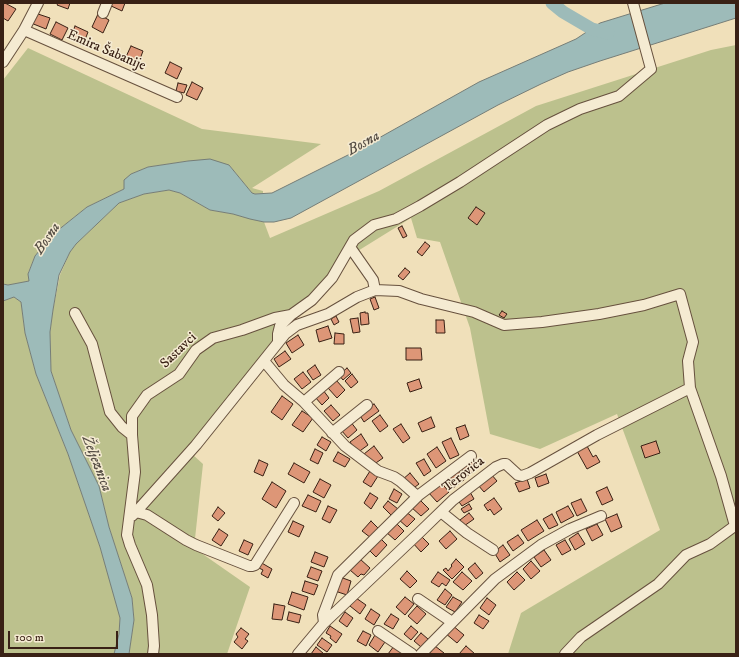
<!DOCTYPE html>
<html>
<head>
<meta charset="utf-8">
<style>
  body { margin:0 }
  #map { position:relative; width:739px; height:657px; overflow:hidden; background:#f0e0ba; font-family:"IM FELL DW Pica",serif }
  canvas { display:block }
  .frame { position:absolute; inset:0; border:4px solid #392115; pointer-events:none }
  .scale { position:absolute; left:8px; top:631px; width:110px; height:18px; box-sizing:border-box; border:2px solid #392115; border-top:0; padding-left:5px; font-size:12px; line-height:14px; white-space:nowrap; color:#392115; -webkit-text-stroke:3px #f5ebd2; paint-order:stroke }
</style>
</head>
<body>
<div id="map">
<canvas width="739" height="657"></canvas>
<div class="frame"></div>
<div class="scale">100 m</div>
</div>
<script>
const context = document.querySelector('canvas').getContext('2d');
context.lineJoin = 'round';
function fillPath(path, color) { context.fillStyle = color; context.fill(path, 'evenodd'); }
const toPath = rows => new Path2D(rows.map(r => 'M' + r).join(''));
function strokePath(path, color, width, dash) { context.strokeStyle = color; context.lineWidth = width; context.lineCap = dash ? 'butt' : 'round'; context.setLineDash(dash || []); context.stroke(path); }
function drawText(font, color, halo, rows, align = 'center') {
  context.font = font + ' "IM FELL DW Pica",serif'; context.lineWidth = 3; context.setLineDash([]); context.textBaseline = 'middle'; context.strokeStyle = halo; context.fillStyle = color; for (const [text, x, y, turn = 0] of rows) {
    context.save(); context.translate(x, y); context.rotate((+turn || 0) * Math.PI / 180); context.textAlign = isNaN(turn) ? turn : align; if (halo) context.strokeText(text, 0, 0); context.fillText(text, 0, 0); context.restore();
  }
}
fillPath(toPath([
  [736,45,736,654,508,654,521,613,660,530,617,414,540,449,490,434,470,328,440,242,417,238,411,218,340,262,304,301,192,454,203,464,194,548,250,587,227,654,129,654,134,620,132,598,109,527,99,486,71,430,51,371,50,332,53,310,60,275,70,252,76,244,119,203,144,194,169,190,180,193,210,210,233,214,264,222,270,238,379,191,536,106,711,50],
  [28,48,202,129,321,144,252,188,263,191,263,193,255,194,252,193,229,165,188,161,148,167,131,174,124,189,87,207,52,235,35,256,28,273,30,281,8,285,3,284,3,80],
  [14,297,21,302,25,333,36,374,68,454,100,547,118,609,120,618,119,634,114,654,3,654,3,301]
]), '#bcc18d');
const water = toPath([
  [665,3,736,3,736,18,600,61,568,72,541,84,498,105,291,218,274,222,264,222,250,219,233,214,210,210,180,193,169,190,144,194,119,203,76,244,70,252,59,275,53,310,50,332,51,371,71,430,99,486,109,527,132,598,134,620,129,654,114,654,119,634,120,618,100,547,68,454,36,374,25,333,21,302,14,297,3,301,3,284,8,285,29,281,28,274,35,256,52,235,87,207,124,189,124,180,131,174,148,167,188,161,210,159,229,165,252,193,255,194,272,193,352,153,479,82,576,39,600,23,665,3]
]);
fillPath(water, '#9dbbb9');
strokePath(water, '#757d77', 1);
strokePath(toPath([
  [552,3,563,12,592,29,608,33]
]), '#9dbbb9', 13);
const building = toPath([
  [3,3,5,3,16,9,8,21,3,18,3,3],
  [58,3,70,3,68,9,57,5,58,3],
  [111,3,125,3,122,11,109,5,111,3],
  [35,13,50,18,46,29,31,23,35,13],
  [98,14,109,20,103,33,92,27,98,14],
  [56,22,68,28,62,40,50,34,56,22],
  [75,26,88,32,83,45,70,39,75,26],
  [131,46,143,51,137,67,124,61,131,46],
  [170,62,182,68,177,79,165,73,170,62],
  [192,82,203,88,197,100,186,95,192,82],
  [178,83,187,85,184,93,176,91,178,83],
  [476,207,485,213,477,225,468,218,476,207],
  [402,226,407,236,403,238,398,228,402,226],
  [425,242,430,246,422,256,417,252,425,242],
  [405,268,410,272,403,280,398,276,405,268],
  [375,297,379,308,374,310,370,299,375,297],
  [502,311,507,314,504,318,499,315,502,311],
  [365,312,365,313,368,313,369,324,361,325,360,313,365,312],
  [336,316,339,322,334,325,331,319,336,316],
  [358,318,360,332,353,333,350,319,358,318],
  [436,320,444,320,445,333,436,333,436,320],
  [328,326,332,338,319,342,316,330,328,326],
  [335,333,344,334,344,344,334,344,335,333],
  [298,335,304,345,292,353,286,343,298,335],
  [406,348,421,348,422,360,406,360,406,348],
  [285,351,291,359,279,367,274,359,285,351],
  [315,365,321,375,313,380,307,371,315,365],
  [347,368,351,373,343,380,339,375,347,368],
  [303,372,311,382,302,389,294,379,303,372],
  [352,374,358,382,351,388,345,381,352,374],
  [419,379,422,388,410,392,407,383,419,379],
  [336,380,345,390,337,398,328,388,336,380],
  [323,390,329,398,322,405,315,397,323,390],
  [282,396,293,404,282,420,271,412,282,396],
  [374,404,379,411,364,422,359,414,374,404],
  [331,405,340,415,333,421,324,411,331,405],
  [302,411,313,418,303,432,292,425,302,411],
  [380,415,388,426,380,432,372,421,380,415],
  [431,417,435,427,422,432,418,423,431,417],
  [350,421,357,430,348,438,341,430,350,421],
  [401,424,410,438,403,443,393,429,401,424],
  [465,425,469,436,460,440,456,428,465,425],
  [361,434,368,445,357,453,350,442,361,434],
  [322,437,331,442,326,451,317,445,322,437],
  [451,438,459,455,450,459,442,442,451,438],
  [656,441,660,453,645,458,641,446,656,441],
  [374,446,383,458,373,465,364,454,374,446],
  [587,446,593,457,596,455,600,462,587,469,577,451,587,446],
  [437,447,446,461,436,468,427,454,437,447],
  [315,449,323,453,318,464,310,460,315,449],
  [338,452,350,459,345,467,333,461,338,452],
  [424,459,431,471,424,476,416,463,424,459],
  [472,459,478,468,467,476,460,467,472,459],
  [259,460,268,464,263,476,254,472,259,460],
  [294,463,310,472,304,483,288,474,294,463],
  [457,469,465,479,453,488,446,478,457,469],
  [370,471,378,476,371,487,363,482,370,471],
  [410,473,419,484,411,490,402,480,410,473],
  [491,474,497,481,484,492,478,485,491,474],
  [546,474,549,483,538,487,535,478,546,474],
  [320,479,331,485,324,498,313,492,320,479],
  [527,479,530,488,519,492,515,483,527,479],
  [440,481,449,492,437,502,428,492,440,481],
  [272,482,286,491,276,508,262,499,272,482],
  [607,487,613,500,602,505,596,492,607,487],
  [394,489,402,494,397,503,389,499,394,489],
  [470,492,474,499,462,506,457,499,470,492],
  [370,493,378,498,371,509,364,503,370,493],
  [308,495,321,501,316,512,302,506,308,495],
  [494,498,502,509,494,515,490,509,488,511,484,505,494,498],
  [419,499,429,509,421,516,411,507,419,499],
  [581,499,587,511,577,516,571,503,581,499],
  [388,501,398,509,392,516,383,507,388,501],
  [469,504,472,509,464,513,461,509,469,504],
  [328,506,337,510,330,523,322,519,328,506],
  [568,506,574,516,561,523,556,512,568,506],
  [218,507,225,513,218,521,212,516,218,507],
  [405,511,415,519,407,527,398,519,405,511],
  [469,513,474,519,464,526,460,520,469,513],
  [552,514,558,525,549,529,543,519,552,514],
  [617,514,622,527,611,532,605,519,617,514],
  [537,520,544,531,528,541,521,530,537,520],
  [293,521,304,526,299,537,288,532,293,521],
  [371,521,379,529,371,538,362,531,371,521],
  [395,522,404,531,395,540,386,532,395,522],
  [597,524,603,535,592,541,586,529,597,524],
  [219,529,228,535,221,546,212,540,219,529],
  [450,531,457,539,446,549,439,541,450,531],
  [578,533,585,544,575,550,569,539,578,533],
  [420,535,429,544,421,552,412,542,420,535],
  [518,535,524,543,513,551,507,542,518,535],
  [380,538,387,545,376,557,369,550,380,538],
  [244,540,253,544,248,555,239,551,244,540],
  [565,540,571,550,562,555,556,545,565,540],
  [503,545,510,555,500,562,494,552,503,545],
  [544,550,551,560,541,567,534,557,544,550],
  [315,552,328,557,324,567,311,562,315,552],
  [360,559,370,568,364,575,361,574,358,577,350,570,360,559],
  [456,559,464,567,452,579,443,570,446,568,448,571,452,566,451,565,456,559],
  [531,561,540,571,531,579,523,569,531,561],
  [260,562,272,569,268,578,261,574,263,570,257,567,260,562],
  [475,563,483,573,476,579,468,569,475,563],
  [311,567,322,571,318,581,307,577,311,567],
  [407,571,417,581,410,588,400,579,407,571],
  [438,572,450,580,446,586,442,583,439,587,431,582,438,572],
  [462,572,472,581,463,590,453,582,462,572],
  [517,572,525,580,514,590,507,582,517,572],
  [340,577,351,581,347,595,335,591,340,577],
  [305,581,318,585,314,595,302,591,305,581],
  [445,589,452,595,445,605,437,600,445,589],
  [292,592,308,597,304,610,288,604,292,592],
  [405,597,414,604,405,615,396,607,405,597],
  [453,597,462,602,455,612,446,607,453,597],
  [356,598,366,605,360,614,350,606,356,598],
  [487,598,496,605,489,615,480,608,487,598],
  [274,604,285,606,282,620,272,619,274,604],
  [417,606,426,614,417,624,408,616,417,606],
  [371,609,380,615,374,625,365,619,371,609],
  [289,612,301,615,299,623,287,620,289,612],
  [345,612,353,618,347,627,339,621,345,612],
  [391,614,399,619,393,629,384,624,391,614],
  [479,615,489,621,483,629,474,623,479,615],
  [452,625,464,635,457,643,445,633,452,625],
  [330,626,342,634,336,643,330,638,331,636,326,633,330,626],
  [411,626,418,632,411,640,404,634,411,626],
  [241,628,249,634,245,639,248,641,242,649,234,642,238,637,236,634,241,628],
  [363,631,371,635,366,646,357,641,363,631],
  [421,633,428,639,421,647,414,641,421,633],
  [375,635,385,642,378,652,369,645,375,635],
  [322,638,332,645,327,652,317,645,322,638],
  [394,646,405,654,388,654,394,646],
  [435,646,444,653,443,654,429,654,435,646],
  [466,646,475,654,459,654,466,646],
  [316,647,324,654,311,654,316,647]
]);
fillPath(building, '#dd9677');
strokePath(building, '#392115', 1);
const minor = toPath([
  [103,13,107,3],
  [24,30,177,97],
  [3,62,24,30,38,3],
  [350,247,373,280,375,290],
  [75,313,92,344,110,412,122,427,132,435],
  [278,343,278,334,280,326,291,315,312,300,332,278,354,240,374,225,396,219,420,206,460,182,547,125,580,109,619,96,651,69,633,3],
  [264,361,284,385,304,402,345,446,378,471,394,477,400,481,417,496],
  [304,402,339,372],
  [332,433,367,405],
  [136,512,196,445,285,334,297,325,328,314,357,297,375,290,399,291,421,299,474,312,504,325,542,322,599,314,644,305,680,294,693,342,688,361,690,388,721,476,735,526],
  [441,512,467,533,493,550],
  [132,516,136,512,147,515,186,540,196,545,249,566,252,566,255,565,294,503],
  [418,599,452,622],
  [324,623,323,615,338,575,419,495,471,456],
  [378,631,412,654],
  [153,654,154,646,152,615,147,585,130,545,127,535,135,472,132,435,132,416,147,395,179,374,196,350,213,338,242,330,275,318,291,315],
  [298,654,324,623,420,532,453,500,496,467,503,464,506,464,518,475,522,476,530,473,597,435,690,388],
  [421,654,495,579,541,545,570,529,601,516],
  [565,654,581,637,658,584,686,555,710,544,736,525]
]);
strokePath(minor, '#67513e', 12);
strokePath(minor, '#f5ebd2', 10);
drawText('14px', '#392115', '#f5ebd2', [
  ["Emira Šabanije",106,51,23],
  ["Sastavci",179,351,-44],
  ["Terovića",464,475,-38]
]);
drawText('italic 15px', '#574f46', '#f5ebd2', [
  ["Bosna",364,144,-29],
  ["Bosna",48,239,-55],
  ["Željeznica",96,464,69]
]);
</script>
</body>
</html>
